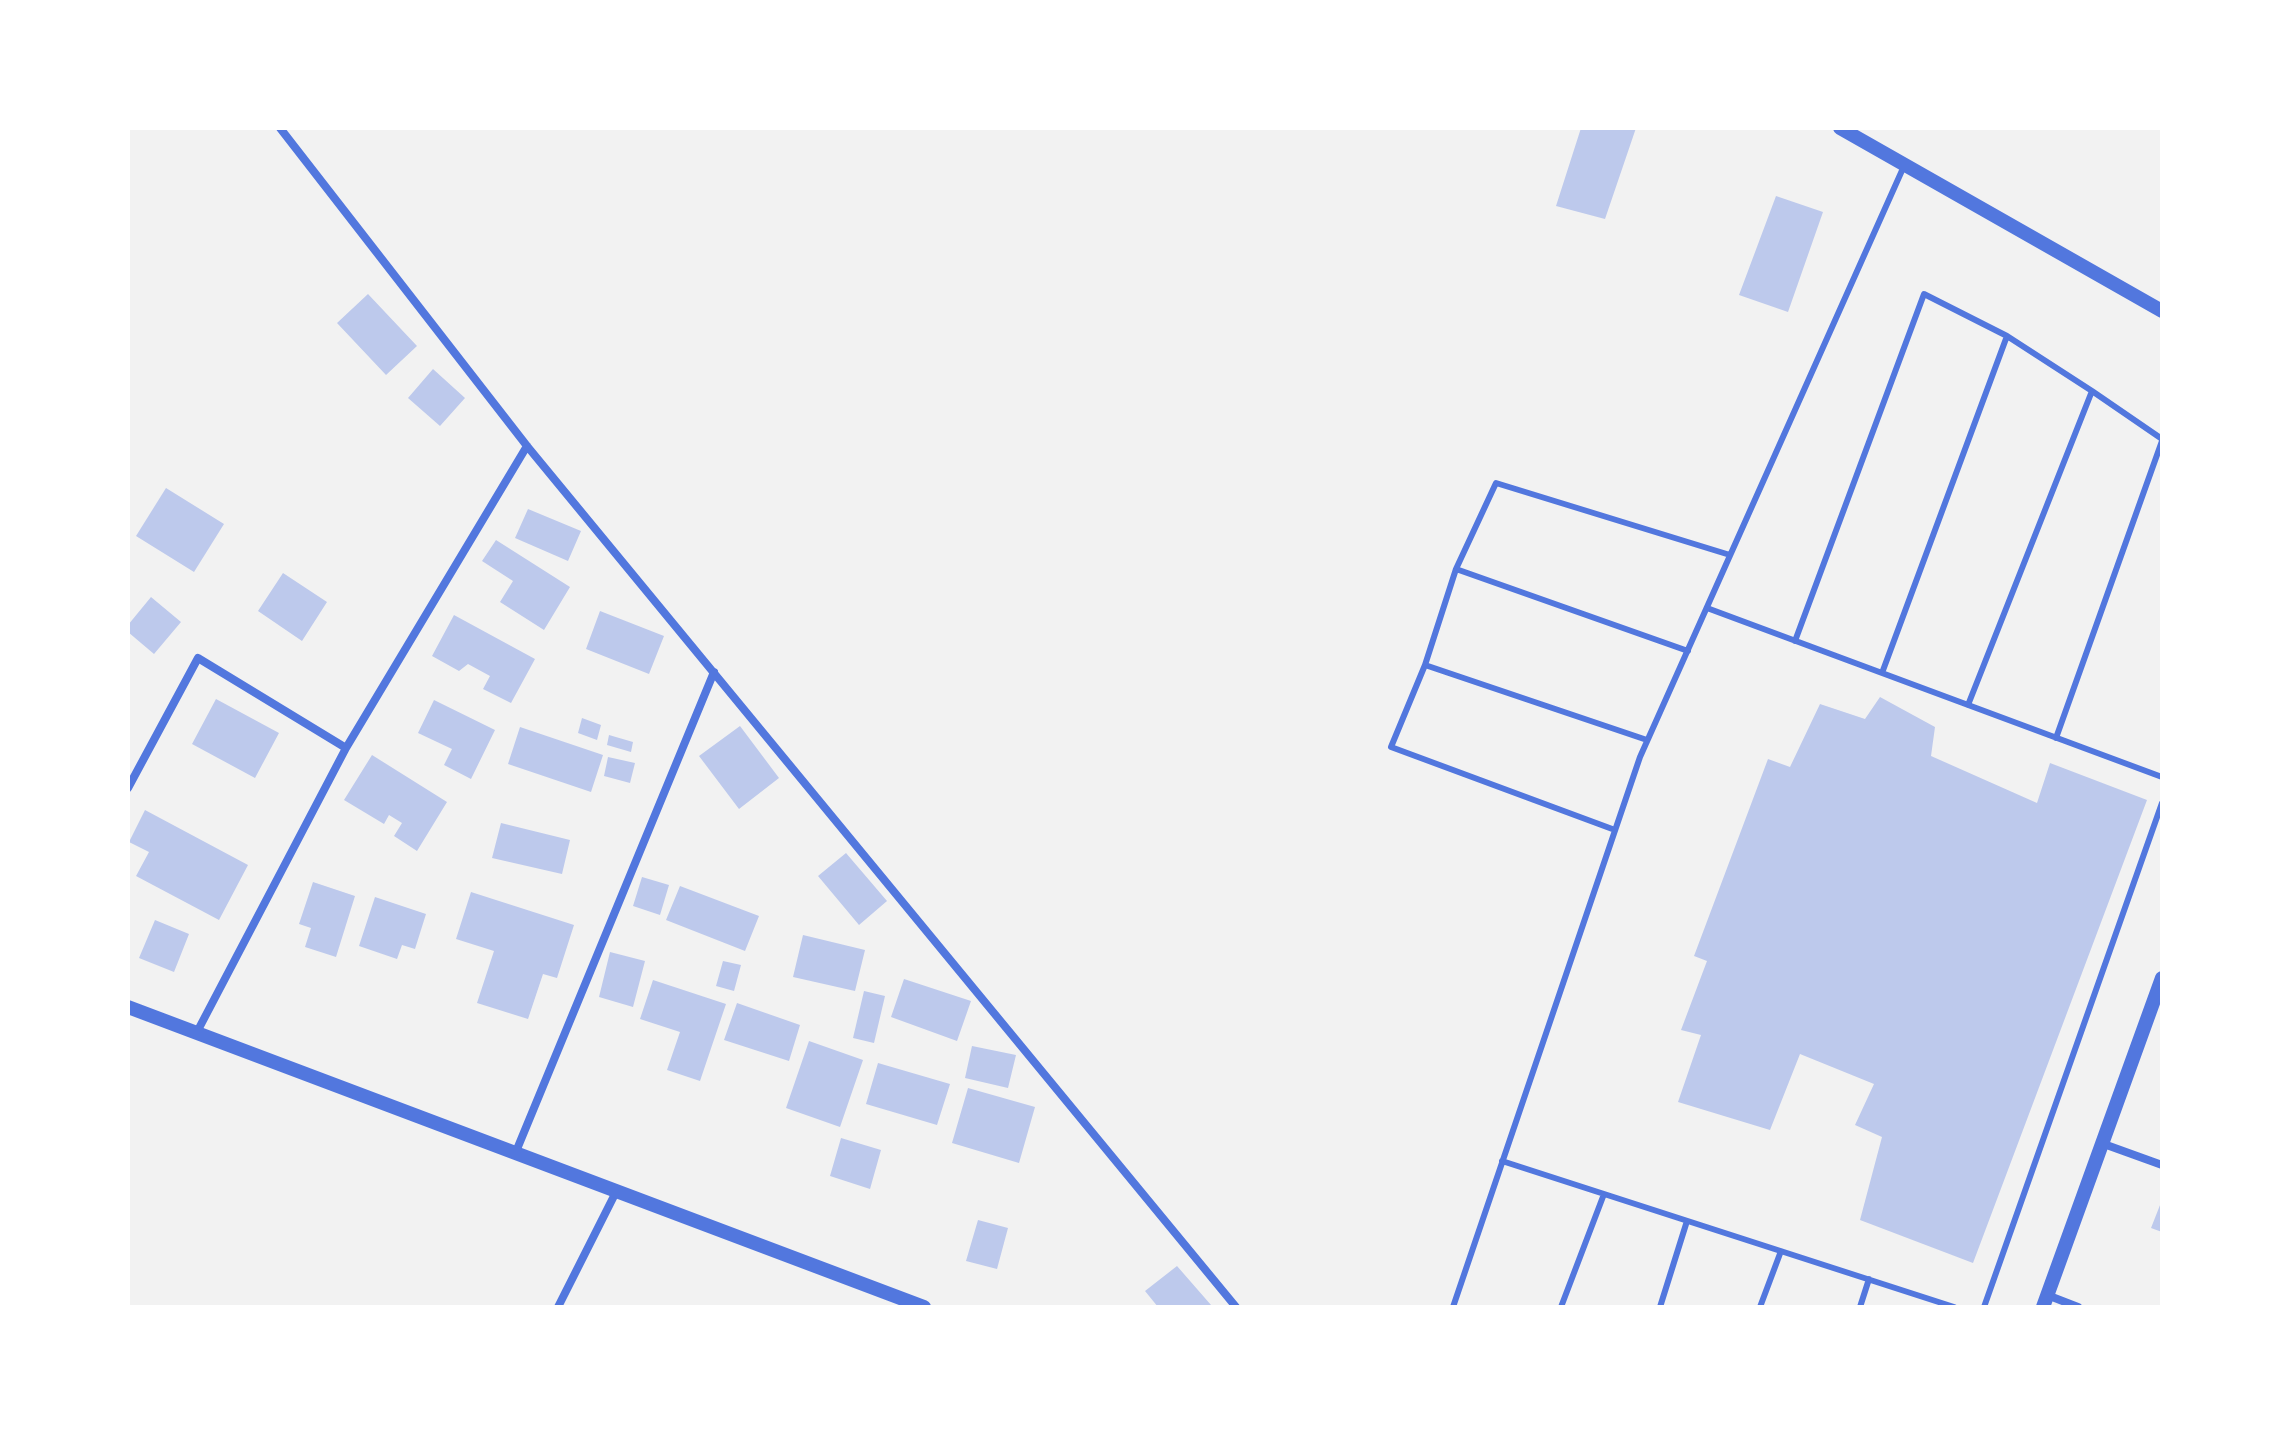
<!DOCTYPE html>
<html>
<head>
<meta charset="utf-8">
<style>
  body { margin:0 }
  #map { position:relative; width:2290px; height:1435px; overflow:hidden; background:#f2f2f2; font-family:Lato,sans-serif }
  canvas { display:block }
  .frame { position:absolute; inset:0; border:130px solid #fff; pointer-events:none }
</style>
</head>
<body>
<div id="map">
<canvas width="2290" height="1435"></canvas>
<div class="frame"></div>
</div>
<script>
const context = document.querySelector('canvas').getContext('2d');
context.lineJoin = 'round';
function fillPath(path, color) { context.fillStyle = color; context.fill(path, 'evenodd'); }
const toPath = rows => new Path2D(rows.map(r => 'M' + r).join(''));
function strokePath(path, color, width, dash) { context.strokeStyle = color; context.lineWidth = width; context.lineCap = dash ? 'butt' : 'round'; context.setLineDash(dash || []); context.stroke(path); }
fillPath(toPath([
  [1581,128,1636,128,1605,219,1556,206],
  [1776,196,1823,212,1788,312,1739,295],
  [368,294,417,346,386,375,337,323],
  [433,369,465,398,440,426,408,398],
  [166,488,224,524,194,572,136,536],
  [528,509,581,531,568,561,515,538],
  [496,540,570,587,544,630,500,602,513,581,482,561],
  [283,573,327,602,302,641,258,611],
  [151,597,181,622,154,654,128,632,128,625],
  [600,611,664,636,649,674,586,649],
  [454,615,535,659,511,703,483,689,490,676,468,664,459,671,432,656],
  [1880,697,1935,727,1931,756,2037,803,2050,763,2147,800,1973,1263,1860,1220,1882,1137,1855,1125,1874,1084,1800,1054,1770,1130,1678,1102,1701,1035,1681,1030,1707,961,1694,956,1768,759,1790,767,1820,704,1865,719],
  [216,699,279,733,255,778,192,744],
  [434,700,495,730,471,779,444,765,452,749,418,733],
  [582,718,601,725,597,740,578,733],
  [740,726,779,778,739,809,699,756],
  [520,727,603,755,591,792,508,764],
  [609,735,633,742,631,752,607,745],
  [372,755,447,802,417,851,394,836,402,823,389,815,384,824,344,800],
  [608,757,635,763,630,783,604,776],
  [145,810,248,865,219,920,136,876,149,852,129,842],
  [501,823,570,840,562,874,492,858],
  [846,853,887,901,859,925,818,876],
  [642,877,669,885,660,915,633,906],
  [313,882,355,896,336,957,305,947,311,928,299,924],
  [680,886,759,916,745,951,666,920],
  [471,892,574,925,557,978,543,974,528,1019,477,1003,494,951,456,939],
  [375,897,426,914,415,949,402,945,397,959,359,946],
  [155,920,189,934,174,972,139,958],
  [803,935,865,950,855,991,793,977],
  [610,952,645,961,633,1007,599,997],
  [723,961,741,965,734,991,716,986],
  [904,979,971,1001,957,1041,891,1017],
  [653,980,726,1004,700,1081,667,1070,680,1032,640,1019],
  [864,991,885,996,874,1043,853,1038],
  [737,1003,800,1025,789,1061,724,1040],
  [809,1041,863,1060,840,1127,786,1108],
  [972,1046,1016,1055,1008,1088,965,1078],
  [878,1063,950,1084,937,1125,866,1104],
  [968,1088,1035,1107,1019,1163,952,1143],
  [841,1138,881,1150,870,1189,830,1176],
  [2162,1200,2162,1232,2151,1228],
  [978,1220,1008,1228,997,1269,966,1261],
  [1177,1266,1211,1305,1209,1307,1158,1307,1145,1291]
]), '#bdc9ec');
strokePath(toPath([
  [2092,391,2162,439],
  [1456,569,1425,665,1647,740],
  [1707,608,2162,777],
  [1795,641,1924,294,2007,336,1882,673],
  [1688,651,1456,569,1496,483,1730,555],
  [1425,665,1391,747,1615,830],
  [1968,705,2092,391,2007,336],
  [2056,738,2162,441],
  [1502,1161,1954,1307],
  [1453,1307,1640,757,1904,166],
  [1561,1307,1604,1194],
  [1660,1307,1687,1221],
  [1760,1307,1781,1251],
  [1860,1307,1869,1279],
  [1984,1307,2162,803]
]), '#5277de', 6);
strokePath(toPath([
  [280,128,527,446,1236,1307],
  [128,788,198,658,346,748],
  [197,1032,346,748,527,446],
  [2101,1143,2162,1165],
  [515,1154,714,672],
  [2047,1295,2078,1307],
  [558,1307,616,1192]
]), '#5277de', 8);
strokePath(toPath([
  [1840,128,2162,311],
  [128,1007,924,1307],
  [2043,1307,2162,978]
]), '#5277de', 14);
</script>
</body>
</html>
